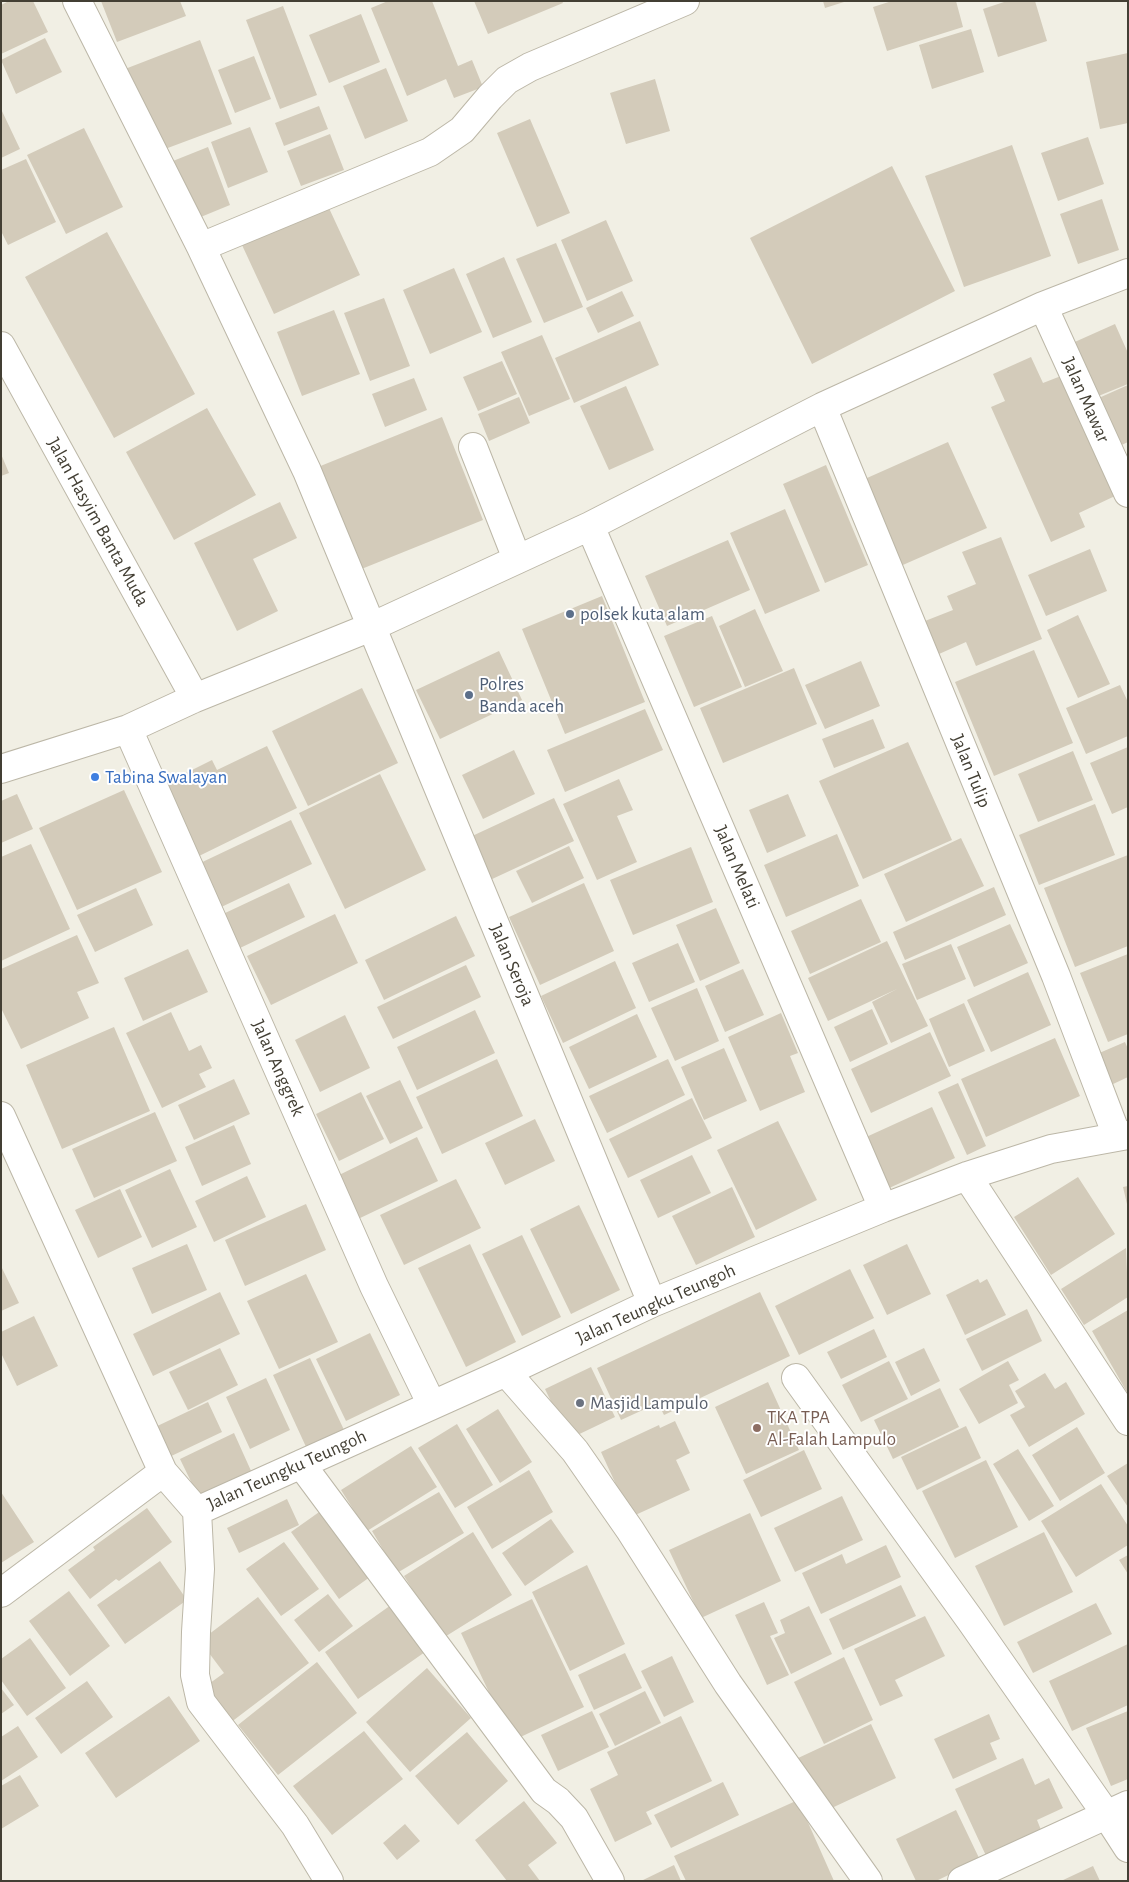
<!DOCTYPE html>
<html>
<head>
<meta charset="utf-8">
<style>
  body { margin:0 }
  #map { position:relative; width:1129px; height:1882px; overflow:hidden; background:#f1efe4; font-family:"Alegreya Sans",sans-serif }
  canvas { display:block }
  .frame { position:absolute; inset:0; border:2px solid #433f34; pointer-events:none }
</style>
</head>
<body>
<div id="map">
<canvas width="1129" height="1882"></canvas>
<div class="frame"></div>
</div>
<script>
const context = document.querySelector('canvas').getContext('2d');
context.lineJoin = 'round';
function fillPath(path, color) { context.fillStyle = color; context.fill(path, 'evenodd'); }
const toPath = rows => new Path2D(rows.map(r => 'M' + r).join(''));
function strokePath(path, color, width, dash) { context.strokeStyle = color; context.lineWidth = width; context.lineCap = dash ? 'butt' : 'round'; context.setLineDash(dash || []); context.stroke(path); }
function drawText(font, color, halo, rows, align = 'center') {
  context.font = font + ' "Alegreya Sans",sans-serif'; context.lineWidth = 4; context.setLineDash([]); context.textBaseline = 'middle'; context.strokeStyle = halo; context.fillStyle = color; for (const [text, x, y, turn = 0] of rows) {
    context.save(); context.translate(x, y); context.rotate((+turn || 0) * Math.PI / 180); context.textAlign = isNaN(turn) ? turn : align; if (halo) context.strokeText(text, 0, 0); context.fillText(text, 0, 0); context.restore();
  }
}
fillPath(toPath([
  [9,1,33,1,48,32,1,54,1,5],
  [101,1,180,1,186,16,117,42],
  [388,1,432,1,458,66,472,60,483,87,454,98,446,79,407,96,371,8],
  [474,1,562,1,563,3,488,34],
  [823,1,844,1,844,2,825,8],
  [892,1,956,1,963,27,887,51,873,7],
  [1007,1,1035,1,1047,41,998,57,983,9],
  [283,6,317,95,280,109,246,20],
  [361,14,380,62,329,83,309,35],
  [971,29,984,72,932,89,919,45],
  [45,38,62,72,16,94,1,60],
  [200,40,232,124,157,152,125,69],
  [1128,53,1128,123,1100,129,1086,62],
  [254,56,271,99,235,113,218,70],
  [386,68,408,121,365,139,343,86],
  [655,79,670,131,626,144,610,93],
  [319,106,328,129,284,146,275,123],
  [1,109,20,149,1,158],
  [530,119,570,213,537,227,497,133],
  [250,127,268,172,228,188,211,142],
  [84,128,123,207,66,234,27,155],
  [330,134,344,170,301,186,287,151],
  [1088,137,1104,184,1058,201,1041,153],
  [1012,145,1051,256,964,287,925,176],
  [208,147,230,205,191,221,168,163],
  [26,159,56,222,8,245,1,231,1,170],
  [892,166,955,291,812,364,750,238],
  [1102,199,1119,250,1078,264,1060,214],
  [328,206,360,275,274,314,242,245],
  [606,220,633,281,587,301,561,240],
  [107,232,195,394,114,438,25,277],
  [556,243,583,307,544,323,516,259],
  [504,257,532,322,493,338,466,274],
  [454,268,482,332,430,354,403,290],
  [622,291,634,316,598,333,586,308],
  [384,298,410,366,370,381,344,313],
  [334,310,360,374,302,396,277,332],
  [640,321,659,365,574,403,555,358],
  [1115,324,1128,353,1128,384,1091,399,1068,345],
  [542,335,570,399,529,416,501,352],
  [1031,357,1043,383,1061,376,1115,496,1079,513,1085,527,1051,542,991,407,1005,401,993,374],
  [502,361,517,394,478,411,463,377],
  [414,378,427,410,385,427,372,394],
  [1128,385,1128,442,1113,449,1092,401],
  [626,386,654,450,609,470,580,406],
  [519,397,530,423,489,441,478,414],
  [207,408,256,495,174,540,126,452],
  [442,417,483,520,359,570,318,467],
  [948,442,987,528,896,568,858,482],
  [1,454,9,473,1,476],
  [826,465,868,565,825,583,783,484],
  [280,502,297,538,253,559,278,611,237,631,194,543],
  [785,509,820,591,765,614,730,533],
  [1001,537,1042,639,976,666,966,642,939,654,925,621,953,610,947,596,976,584,962,552],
  [728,540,750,590,667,626,645,576],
  [1090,549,1107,591,1046,616,1028,575],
  [602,596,645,702,565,734,522,629],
  [755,609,783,671,745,687,719,626],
  [1078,615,1110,684,1078,698,1047,630],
  [712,616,742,687,694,707,664,636],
  [1034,650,1073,743,994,776,955,682],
  [499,651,522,700,440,739,416,690],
  [861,661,880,706,825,729,805,685],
  [794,668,817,724,723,763,700,708],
  [1120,685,1128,702,1128,736,1086,754,1066,708],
  [362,688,398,763,308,806,272,731],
  [645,709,663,750,565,792,547,750],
  [873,719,885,748,834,768,822,739],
  [908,742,952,840,863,879,819,781],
  [267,746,297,808,197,857,162,785,212,760,217,770],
  [1128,747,1128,807,1112,814,1090,763],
  [514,750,535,794,483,819,462,775],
  [1073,751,1093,800,1038,822,1018,774],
  [380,774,426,870,345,909,299,813],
  [619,779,633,810,617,816,637,862,597,880,563,804],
  [124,790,162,872,77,910,39,828],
  [17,794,33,829,1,843,1,801],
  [788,794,806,836,767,853,749,810],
  [554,798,574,841,490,880,470,837],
  [1095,804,1115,855,1039,885,1019,835],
  [291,820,312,864,215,910,194,866],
  [837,834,859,886,786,917,764,865],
  [961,838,984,886,906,922,884,874],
  [31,844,70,929,1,961,1,857],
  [569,846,584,878,532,903,516,871],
  [691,847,713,902,633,935,610,880],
  [1128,855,1128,946,1075,967,1044,888],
  [289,883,305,917,240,948,223,914],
  [584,883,614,951,540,985,509,917],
  [994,887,1006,915,905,960,893,932],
  [136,888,153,925,95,952,77,915],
  [861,899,881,942,810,974,791,931],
  [716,908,740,963,700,981,676,925],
  [335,914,358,963,271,1005,247,956],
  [456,916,475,956,384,1000,365,960],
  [1010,924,1028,963,974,987,957,947],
  [77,935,99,983,77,992,89,1018,21,1049,1,1008,1,969],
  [887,941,928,1026,891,1043,872,1002,897,989,828,1021,808,978],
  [678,943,695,982,649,1002,632,963],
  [951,944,966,979,917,1000,902,964],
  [188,949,208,992,143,1021,124,978],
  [1128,954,1128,1034,1108,1042,1080,973],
  [615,961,636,1008,563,1043,541,996],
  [466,965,481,997,393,1039,377,1007],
  [743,969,764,1015,725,1032,705,986],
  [1028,972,1051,1025,991,1052,967,1000],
  [697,988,719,1041,675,1061,651,1008],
  [964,1003,985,1051,949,1067,929,1019],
  [872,1009,888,1044,850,1062,834,1027],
  [475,1010,495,1053,417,1090,397,1047],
  [171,1012,189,1051,201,1045,212,1068,199,1074,206,1087,162,1108,126,1033],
  [781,1013,798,1053,790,1056,805,1092,760,1111,728,1037],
  [637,1014,657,1057,589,1089,569,1047],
  [345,1015,370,1068,320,1092,295,1040],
  [114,1027,150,1111,62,1149,26,1065],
  [930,1032,951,1076,871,1113,851,1069],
  [1055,1038,1080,1096,986,1137,961,1079],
  [1125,1042,1128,1049,1128,1077,1111,1085,1097,1054],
  [724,1048,747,1101,704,1120,681,1067],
  [497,1059,523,1116,442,1154,416,1097],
  [668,1059,685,1095,607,1133,589,1096],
  [234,1079,250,1114,194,1140,178,1105],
  [400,1080,423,1128,390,1144,366,1096],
  [958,1083,986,1146,967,1155,938,1092],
  [361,1092,384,1139,339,1161,316,1114],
  [692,1098,712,1138,628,1178,609,1139],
  [932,1107,955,1158,887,1189,864,1138],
  [155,1112,177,1161,94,1198,72,1149],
  [535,1119,555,1161,505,1185,485,1143],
  [778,1121,817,1200,756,1230,717,1150],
  [234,1125,251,1164,202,1186,185,1147],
  [417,1137,438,1181,358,1219,337,1176],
  [692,1155,711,1193,658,1218,640,1180],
  [170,1169,197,1227,152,1248,125,1190],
  [247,1176,266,1217,214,1242,195,1201],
  [1078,1177,1115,1234,1051,1275,1014,1217],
  [456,1179,481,1228,404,1265,380,1215],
  [1128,1186,1128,1204,1127,1204,1123,1187],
  [732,1187,755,1237,696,1265,672,1216],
  [120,1189,142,1237,98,1258,75,1210],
  [306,1204,326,1250,245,1286,225,1240],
  [579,1205,620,1290,571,1314,530,1229],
  [522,1235,561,1317,522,1336,482,1254],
  [187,1244,207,1290,152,1314,132,1268],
  [470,1244,516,1342,466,1367,418,1268],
  [907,1244,931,1294,887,1315,863,1265],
  [1126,1248,1128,1297,1084,1325,1061,1289],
  [1,1266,19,1303,1,1311],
  [850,1269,874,1318,799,1355,775,1306],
  [306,1274,338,1342,279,1369,247,1301],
  [978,1279,980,1283,987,1279,1006,1315,965,1335,946,1295],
  [220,1292,240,1334,153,1376,133,1334],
  [760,1292,790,1356,664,1415,658,1403,621,1420,597,1368],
  [1027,1309,1042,1341,982,1371,966,1339],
  [1128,1310,1128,1394,1092,1331],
  [34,1316,58,1366,17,1386,1,1353,1,1332],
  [874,1329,887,1357,841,1379,827,1352],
  [370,1333,400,1395,346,1421,316,1359],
  [220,1348,238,1385,188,1410,169,1372],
  [924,1348,940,1381,911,1396,895,1362],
  [310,1358,345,1432,307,1449,273,1375],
  [889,1361,908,1399,861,1422,842,1385],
  [1008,1361,1019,1380,1009,1385,1018,1403,979,1424,959,1389],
  [591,1367,615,1417,569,1439,545,1389],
  [1045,1373,1055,1389,1066,1382,1085,1414,1029,1447,1010,1415,1025,1407,1015,1391],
  [266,1378,290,1430,250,1449,226,1397],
  [768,1382,799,1450,746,1474,715,1407],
  [940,1388,959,1427,893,1459,874,1420],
  [208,1402,222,1432,165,1459,151,1429],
  [498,1409,532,1462,500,1483,466,1429],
  [675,1421,690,1453,676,1460,690,1490,631,1517,601,1452,659,1425,660,1428],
  [457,1424,493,1485,455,1508,418,1448],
  [966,1426,981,1458,917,1490,901,1457],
  [1077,1427,1105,1473,1060,1501,1032,1455],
  [234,1433,252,1473,199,1498,180,1459],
  [411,1446,437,1487,367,1531,341,1490],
  [1018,1449,1054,1506,1029,1521,993,1464],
  [804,1450,822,1489,761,1517,743,1480],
  [986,1460,1018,1527,955,1558,922,1491],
  [1128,1463,1128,1507,1107,1476],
  [529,1470,553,1512,492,1549,467,1507],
  [1101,1484,1128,1526,1128,1545,1076,1577,1041,1521],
  [1,1492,34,1542,1,1563],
  [439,1492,464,1533,397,1573,372,1531],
  [842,1496,863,1540,795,1572,774,1528],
  [287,1499,299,1525,239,1553,227,1528],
  [147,1508,172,1542,119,1581,116,1579,90,1599,68,1570,95,1550,93,1547],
  [322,1510,370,1577,339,1599,291,1532],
  [750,1513,781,1581,701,1618,669,1550],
  [551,1519,574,1552,525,1586,502,1553],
  [473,1532,512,1595,443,1638,404,1576],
  [1044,1532,1073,1592,1004,1626,975,1566],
  [284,1542,319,1589,281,1616,246,1569],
  [886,1545,901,1577,821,1614,802,1573,842,1554,846,1564],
  [1128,1555,1128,1574,1119,1560],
  [160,1561,187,1600,125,1644,97,1605],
  [587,1565,625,1644,570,1671,532,1592],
  [901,1585,916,1616,843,1650,829,1619],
  [69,1591,110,1646,70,1676,29,1621],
  [328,1594,353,1626,319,1652,294,1620],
  [258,1597,309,1663,226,1726,199,1691,224,1673,200,1641],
  [532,1599,584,1707,512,1741,461,1633],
  [764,1602,778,1633,770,1636,789,1675,767,1685,735,1615],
  [1096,1603,1112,1634,1033,1673,1017,1642],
  [391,1605,425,1652,358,1699,325,1652],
  [809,1606,832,1654,791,1674,774,1638,785,1633,780,1620],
  [925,1616,945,1656,895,1680,903,1696,880,1706,854,1649],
  [30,1638,66,1688,27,1716,1,1680,1,1659],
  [1128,1644,1128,1705,1072,1731,1049,1681],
  [625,1653,642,1688,594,1710,578,1675],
  [672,1656,694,1702,664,1717,641,1671],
  [844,1657,873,1720,824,1744,794,1682],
  [317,1662,357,1713,278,1775,238,1725],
  [427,1668,471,1718,410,1772,366,1722],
  [87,1681,113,1717,61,1754,35,1718],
  [1,1688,14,1705,1,1714],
  [645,1691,661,1723,615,1746,599,1714],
  [169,1696,200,1741,116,1798,85,1753],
  [592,1711,609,1747,558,1771,541,1735],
  [1128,1711,1128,1779,1111,1786,1086,1728],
  [989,1714,1000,1739,990,1743,997,1759,953,1779,934,1739],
  [681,1716,712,1781,646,1812,652,1824,615,1842,590,1789,618,1775,607,1752],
  [871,1724,896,1778,821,1813,796,1759],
  [18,1726,38,1757,1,1781,1,1737],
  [364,1731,403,1779,332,1835,293,1786],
  [467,1732,508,1781,458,1825,415,1776],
  [1023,1758,1035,1785,1049,1778,1063,1808,1037,1820,1043,1835,988,1860,955,1789],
  [20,1775,39,1806,1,1829,1,1786],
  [723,1782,739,1815,671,1848,654,1815],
  [798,1800,834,1881,686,1881,674,1856],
  [524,1801,557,1843,528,1865,540,1881,507,1881,475,1840],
  [956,1810,980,1860,936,1881,916,1881,896,1839],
  [405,1824,420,1841,397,1860,383,1843],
  [674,1865,681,1881,641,1881],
  [1093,1866,1100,1881,1061,1881]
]), '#d3cbba');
const minor = toPath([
  [77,1,201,247,307,471,652,1303],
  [201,247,430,152,462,130,490,97,507,80,530,67,685,1],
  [1043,306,1128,493],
  [1,346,195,698],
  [822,407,1056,976,1117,1136],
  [473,447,517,559],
  [590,526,883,1208],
  [128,729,374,1286,432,1405],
  [1,769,128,729,195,698,371,627,590,526,822,407,1043,306,1128,273],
  [1,1116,163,1472,197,1511,200,1569,196,1632,195,1675,201,1702,295,1825,329,1881],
  [967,1176,1128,1421],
  [506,1372,575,1451,630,1530,728,1684,868,1881],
  [796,1378,971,1621,1106,1814,1128,1848],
  [301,1464,544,1791,558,1801,574,1818,610,1881],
  [197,1511,506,1372,652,1303,883,1208,967,1176,1051,1149,1128,1135],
  [1,1593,163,1472],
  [962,1881,1128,1805]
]);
strokePath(minor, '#bcb7a7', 30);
strokePath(minor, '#fff', 28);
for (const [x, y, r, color] of [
  [570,614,5,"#5c6f8a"],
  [469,695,5,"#5c6f8a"],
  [95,777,5,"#3f7fe0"],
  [580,1403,5,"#6b7280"],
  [757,1428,5,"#8d6e63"]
]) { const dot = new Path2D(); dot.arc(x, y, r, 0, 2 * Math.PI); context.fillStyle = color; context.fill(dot); strokePath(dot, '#fff', 2); }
drawText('19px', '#433f34', '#fff', [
  ["Jalan Mawar",1086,400,66],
  ["Jalan Hasyim Banta Muda",98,522,61],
  ["Jalan Tulip",971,771,68],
  ["Jalan Melati",737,867,67],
  ["Jalan Seroja",512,965,67],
  ["Jalan Anggrek",278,1068,66],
  ["Jalan Teungku Teungoh",656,1304,-24],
  ["Jalan Teungku Teungoh",287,1470,-24]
]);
drawText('19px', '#4e5e75', '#fff', [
  ["polsek kuta alam",580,614],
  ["Polres",479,684],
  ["Banda aceh",479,706]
], 'left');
drawText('19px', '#366cbe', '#fff', [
  ["Tabina Swalayan",105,777]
], 'left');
drawText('19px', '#5b616d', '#fff', [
  ["Masjid Lampulo",590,1403]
], 'left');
drawText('19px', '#785e54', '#fff', [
  ["TKA TPA",767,1417],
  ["Al-Falah Lampulo",767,1439]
], 'left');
</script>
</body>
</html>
